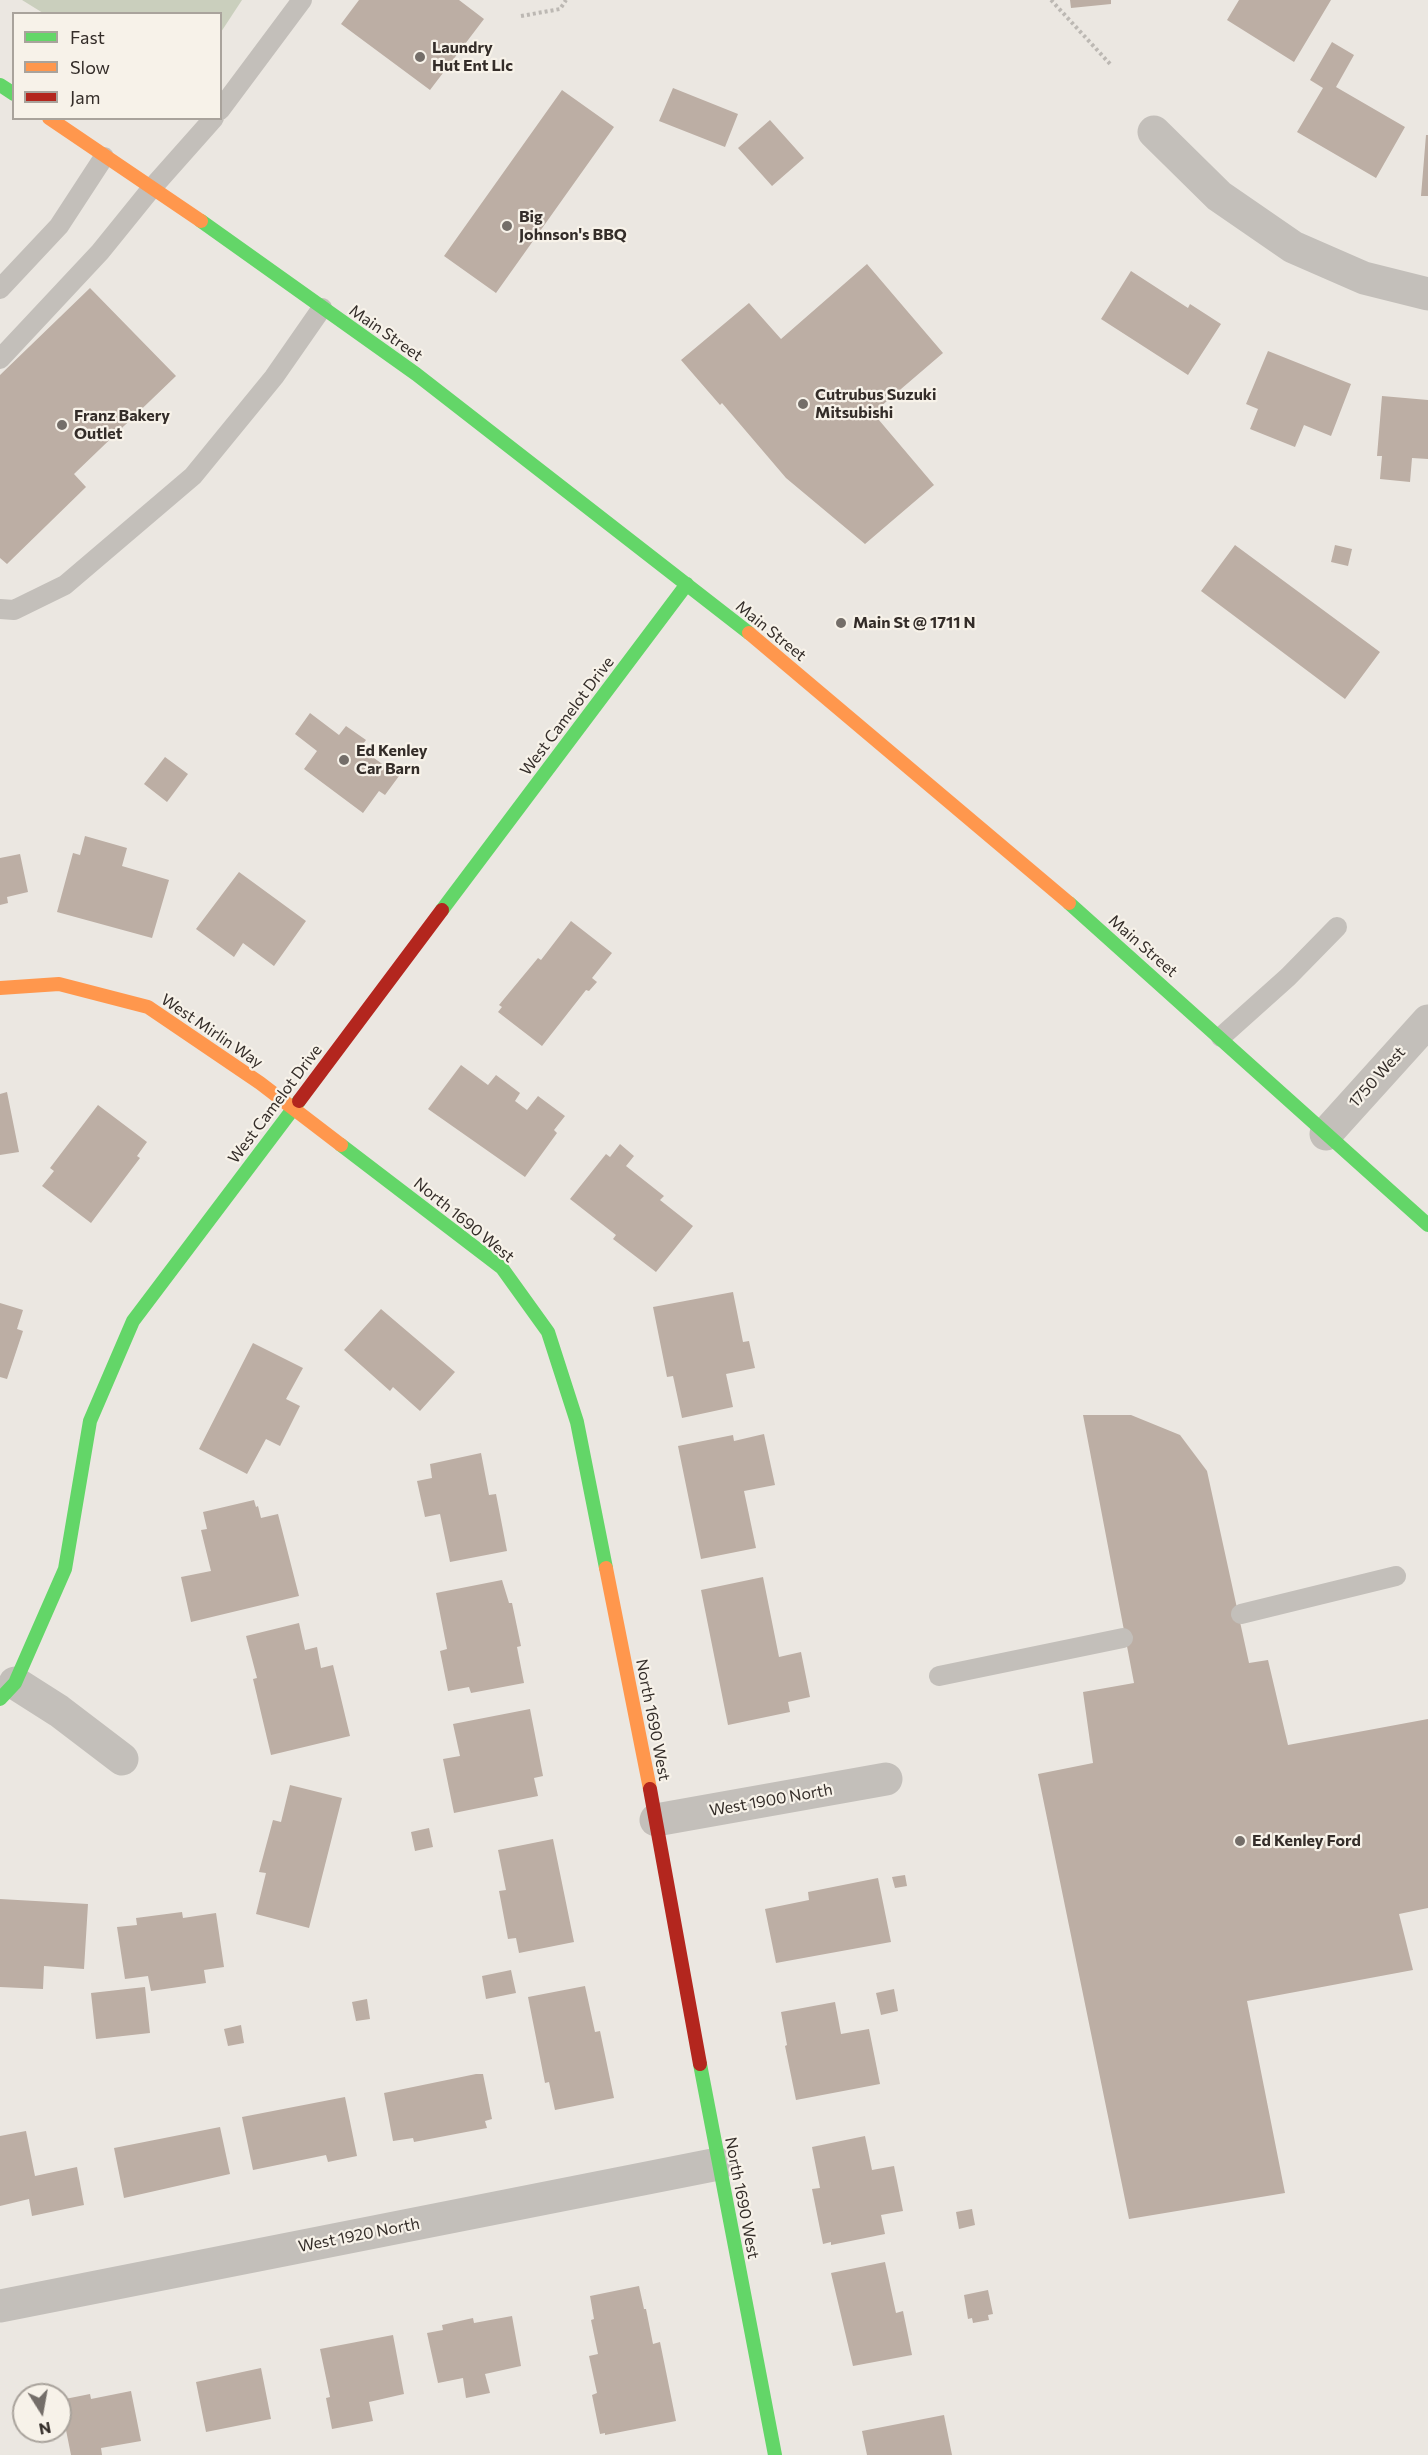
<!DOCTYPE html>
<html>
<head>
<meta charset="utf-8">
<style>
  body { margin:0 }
  #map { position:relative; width:1428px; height:2455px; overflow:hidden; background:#ebe7e1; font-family:Commissioner,sans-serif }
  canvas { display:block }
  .legend { position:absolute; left:12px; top:12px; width:210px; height:108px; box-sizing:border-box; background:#f7f2e9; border:2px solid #a9a39c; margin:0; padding:8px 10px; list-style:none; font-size:18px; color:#342d29 }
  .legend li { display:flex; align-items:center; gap:12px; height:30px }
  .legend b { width:30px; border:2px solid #a9a39c }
  .north { position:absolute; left:12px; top:2383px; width:60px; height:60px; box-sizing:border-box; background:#f7f2e9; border:2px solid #a9a39c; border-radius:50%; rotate:169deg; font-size:16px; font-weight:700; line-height:24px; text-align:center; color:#342d29 }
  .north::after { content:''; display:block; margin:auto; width:21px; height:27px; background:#746e69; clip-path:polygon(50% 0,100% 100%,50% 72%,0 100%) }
</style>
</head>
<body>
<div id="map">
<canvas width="1428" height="2455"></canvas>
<ul class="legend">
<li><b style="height:8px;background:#63d668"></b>Fast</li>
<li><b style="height:8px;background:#ff974d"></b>Slow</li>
<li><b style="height:8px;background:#b3261e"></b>Jam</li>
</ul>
<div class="north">N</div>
</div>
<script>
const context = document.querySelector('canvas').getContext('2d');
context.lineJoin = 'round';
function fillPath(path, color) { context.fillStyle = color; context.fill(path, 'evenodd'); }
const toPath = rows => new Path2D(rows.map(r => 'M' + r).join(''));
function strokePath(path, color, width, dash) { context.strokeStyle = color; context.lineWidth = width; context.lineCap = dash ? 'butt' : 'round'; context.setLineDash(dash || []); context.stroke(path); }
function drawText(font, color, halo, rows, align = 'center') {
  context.font = font + ' Commissioner,sans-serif'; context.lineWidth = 4.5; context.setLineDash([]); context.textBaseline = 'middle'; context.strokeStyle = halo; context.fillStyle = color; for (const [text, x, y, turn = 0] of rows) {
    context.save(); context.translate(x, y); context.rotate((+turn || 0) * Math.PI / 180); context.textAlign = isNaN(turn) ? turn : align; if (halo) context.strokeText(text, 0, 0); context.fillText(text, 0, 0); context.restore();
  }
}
fillPath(toPath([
  [22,0,242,0,221,32,220,14,43,13]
]), '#cacfbd');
fillPath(toPath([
  [359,0,459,0,484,19,430,90,341,24],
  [1070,0,1111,0,1111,4,1071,8],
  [1239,0,1331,0,1294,62,1227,20],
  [1332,42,1354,55,1336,87,1405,127,1376,178,1297,132,1323,88,1310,80],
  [673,88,738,114,725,147,659,121],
  [562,90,614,127,496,293,444,256],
  [770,120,804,158,772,186,738,148],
  [1426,135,1428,135,1428,196,1421,196],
  [867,264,943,353,873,413,934,485,865,544,786,478,722,403,720,405,681,360,749,303,781,339],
  [1131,271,1188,308,1190,304,1221,324,1188,375,1101,319],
  [90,288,176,376,74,474,86,487,7,564,0,558,0,375],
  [1268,351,1351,384,1331,436,1304,425,1295,447,1250,429,1258,409,1246,404],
  [1382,396,1428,400,1428,459,1412,458,1410,482,1380,479,1382,456,1377,456],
  [1235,545,1380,652,1345,699,1201,591],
  [1335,545,1352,549,1348,566,1331,562],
  [310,713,339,735,346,726,366,740,360,748,399,776,385,795,379,791,363,813,304,769,317,751,295,734],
  [165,757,188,774,167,802,144,784],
  [85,836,127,848,122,866,169,880,152,938,57,912,73,853,80,855],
  [20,854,28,892,7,897,8,903,0,905,0,858],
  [239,872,306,921,274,966,243,943,234,957,196,929],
  [571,921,612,953,592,978,597,982,589,991,586,990,542,1046,498,1012,502,1007,499,1005,538,958,541,960],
  [461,1065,488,1085,496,1075,520,1093,515,1101,527,1110,538,1096,565,1116,554,1130,557,1133,525,1177,428,1109],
  [7,1092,19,1152,0,1155,0,1094],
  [98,1105,147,1142,137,1156,140,1158,91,1223,42,1186,54,1171,50,1168],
  [620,1144,634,1156,626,1166,664,1196,660,1200,693,1226,656,1272,613,1239,616,1235,570,1199,606,1154,610,1157],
  [733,1292,743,1342,749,1341,755,1368,726,1374,733,1407,682,1418,673,1376,667,1377,653,1307],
  [0,1303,23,1310,17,1329,23,1331,7,1379,0,1377],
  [381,1309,455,1372,420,1411,393,1387,390,1391,344,1350],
  [253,1343,303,1368,286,1399,300,1406,280,1446,266,1439,247,1474,199,1449],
  [1083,1415,1131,1415,1180,1435,1207,1471,1249,1663,1268,1660,1288,1745,1428,1719,1428,1908,1399,1914,1413,1970,1247,2001,1285,2193,1129,2219,1038,1774,1093,1763,1083,1692,1134,1683],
  [764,1434,775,1485,744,1491,756,1548,701,1559,678,1446,733,1435,734,1441],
  [481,1453,489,1495,496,1494,507,1551,450,1562,440,1514,425,1517,417,1481,432,1478,430,1464],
  [254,1500,256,1507,258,1506,261,1518,278,1514,299,1596,191,1622,181,1577,211,1571,201,1530,207,1529,203,1512],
  [763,1577,779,1657,801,1652,810,1697,788,1702,790,1712,728,1725,701,1590],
  [502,1580,509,1603,512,1603,521,1646,517,1647,524,1683,471,1693,469,1687,448,1691,440,1651,447,1649,436,1593],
  [299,1623,305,1650,317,1647,321,1668,333,1665,350,1736,271,1755,253,1679,257,1678,246,1636],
  [530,1709,543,1776,534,1778,538,1796,454,1813,443,1759,460,1756,453,1724],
  [290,1785,342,1798,309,1928,256,1914,266,1873,259,1872,273,1820,281,1822],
  [429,1828,433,1847,415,1851,411,1832],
  [553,1839,574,1942,519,1953,516,1938,508,1939,499,1891,506,1890,498,1850],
  [905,1875,907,1886,895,1888,892,1877],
  [878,1878,891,1942,776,1963,765,1909,809,1900,808,1892],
  [0,1899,88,1904,84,1969,44,1966,43,1989,0,1987],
  [182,1912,183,1918,216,1913,224,1967,204,1970,206,1983,151,1991,148,1976,125,1979,117,1927,137,1925,136,1918],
  [511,1970,516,1993,486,1999,482,1976],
  [585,1986,595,2032,600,2031,614,2098,555,2110,549,2082,545,2083,528,1997],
  [145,1987,150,2033,96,2039,91,1993],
  [894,1989,898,2011,881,2015,876,1993],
  [367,1999,370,2019,356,2021,352,2002],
  [835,2002,841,2034,869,2029,880,2084,796,2100,785,2046,787,2045,781,2012],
  [241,2025,244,2043,228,2046,224,2029],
  [476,2074,483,2074,492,2119,485,2121,487,2128,414,2142,413,2138,393,2141,384,2093],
  [345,2097,357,2156,328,2162,326,2155,253,2170,242,2117],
  [220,2127,230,2174,124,2198,114,2148],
  [26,2131,35,2176,77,2167,84,2205,32,2216,29,2199,0,2206,0,2136],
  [865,2136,872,2170,894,2166,903,2211,881,2215,885,2234,831,2245,831,2242,823,2244,812,2189,820,2188,812,2147],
  [972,2209,975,2225,959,2229,956,2212],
  [885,2262,896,2313,903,2311,912,2355,853,2366,831,2273],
  [639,2286,644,2309,646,2309,653,2344,660,2342,676,2421,605,2435,605,2433,600,2434,592,2395,597,2393,589,2356,598,2354,591,2320,594,2319,590,2296],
  [988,2290,993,2314,988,2315,989,2320,973,2323,972,2318,968,2319,964,2295],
  [512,2316,521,2366,485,2374,490,2393,466,2398,463,2378,438,2383,427,2333,443,2330,442,2325,473,2318,474,2323],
  [393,2335,404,2394,369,2402,373,2421,332,2429,326,2398,330,2397,320,2349],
  [261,2368,271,2419,206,2432,196,2382],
  [131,2391,141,2441,101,2448,102,2455,71,2455,60,2400,90,2394,91,2399],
  [944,2415,952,2455,867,2455,862,2431]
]), '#bcaea4');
strokePath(toPath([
  [1051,0,1111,65],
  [521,16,560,9,566,0]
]), '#bcb8b3', 4, [3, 3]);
strokePath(toPath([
  [220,110,302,0],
  [0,289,59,226,104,157],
  [0,359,100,252,151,189,214,118],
  [0,609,14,610,65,585,193,476,274,377,322,308],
  [1221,1037,1288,977,1337,927],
  [1241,1614,1396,1576],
  [939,1676,1123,1638]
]), '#c3bfba', 20);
strokePath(toPath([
  [1154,132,1219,196,1293,247,1364,278,1428,294],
  [1326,1134,1428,1021],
  [15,1683,59,1711,122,1759],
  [656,1820,886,1779],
  [0,2306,718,2164]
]), '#c3bfba', 33);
strokePath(toPath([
  [0,85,14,94],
  [201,221,416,374,749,633],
  [1069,903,1428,1225],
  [442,910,687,584],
  [341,1145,502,1268,548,1332,577,1422,606,1568],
  [0,1699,15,1683,65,1569,90,1421,133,1321,299,1101],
  [700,2064,775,2455]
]), '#63d668', 14);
strokePath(toPath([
  [49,118,201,221],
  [749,633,1069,903],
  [0,988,59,984,148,1007,260,1083,341,1145],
  [606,1568,650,1789]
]), '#ff974d', 14);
strokePath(toPath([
  [299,1101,442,910],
  [650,1789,700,2064]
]), '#b3261e', 14);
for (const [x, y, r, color] of [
  [420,57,6,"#746e69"],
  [507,226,6,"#746e69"],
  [803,404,6,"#746e69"],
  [62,425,6,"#746e69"],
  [841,623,6,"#746e69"],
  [344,760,6,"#746e69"],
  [1240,1841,6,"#746e69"]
]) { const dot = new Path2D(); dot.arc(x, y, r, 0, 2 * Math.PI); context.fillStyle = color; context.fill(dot); strokePath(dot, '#f7f2e9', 2); }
drawText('bold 16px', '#342d29', '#f7f2e9', [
  ["Laundry",432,48],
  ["Hut Ent Llc",432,66],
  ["Big",519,217],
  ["Johnson's BBQ",519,235],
  ["Cutrubus Suzuki",815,395],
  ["Mitsubishi",815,413],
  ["Franz Bakery",74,416],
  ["Outlet",74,434],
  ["Main St @ 1711 N",853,623],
  ["Ed Kenley",356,751],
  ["Car Barn",356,769],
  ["Ed Kenley Ford",1252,1841]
], 'left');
drawText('16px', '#342d29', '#f7f2e9', [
  ["Main Street",386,333,35],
  ["Main Street",771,631,39],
  ["West Camelot Drive",567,716,-53],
  ["Main Street",1143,946,41],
  ["West Mirlin Way",212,1031,34],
  ["1750 West",1377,1077,-48],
  ["West Camelot Drive",275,1104,-53],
  ["North 1690 West",464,1220,39],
  ["North 1690 West",653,1720,79],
  ["West 1900 North",771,1800,-10],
  ["North 1690 West",742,2198,79],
  ["West 1920 North",359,2235,-11]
]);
</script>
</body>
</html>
